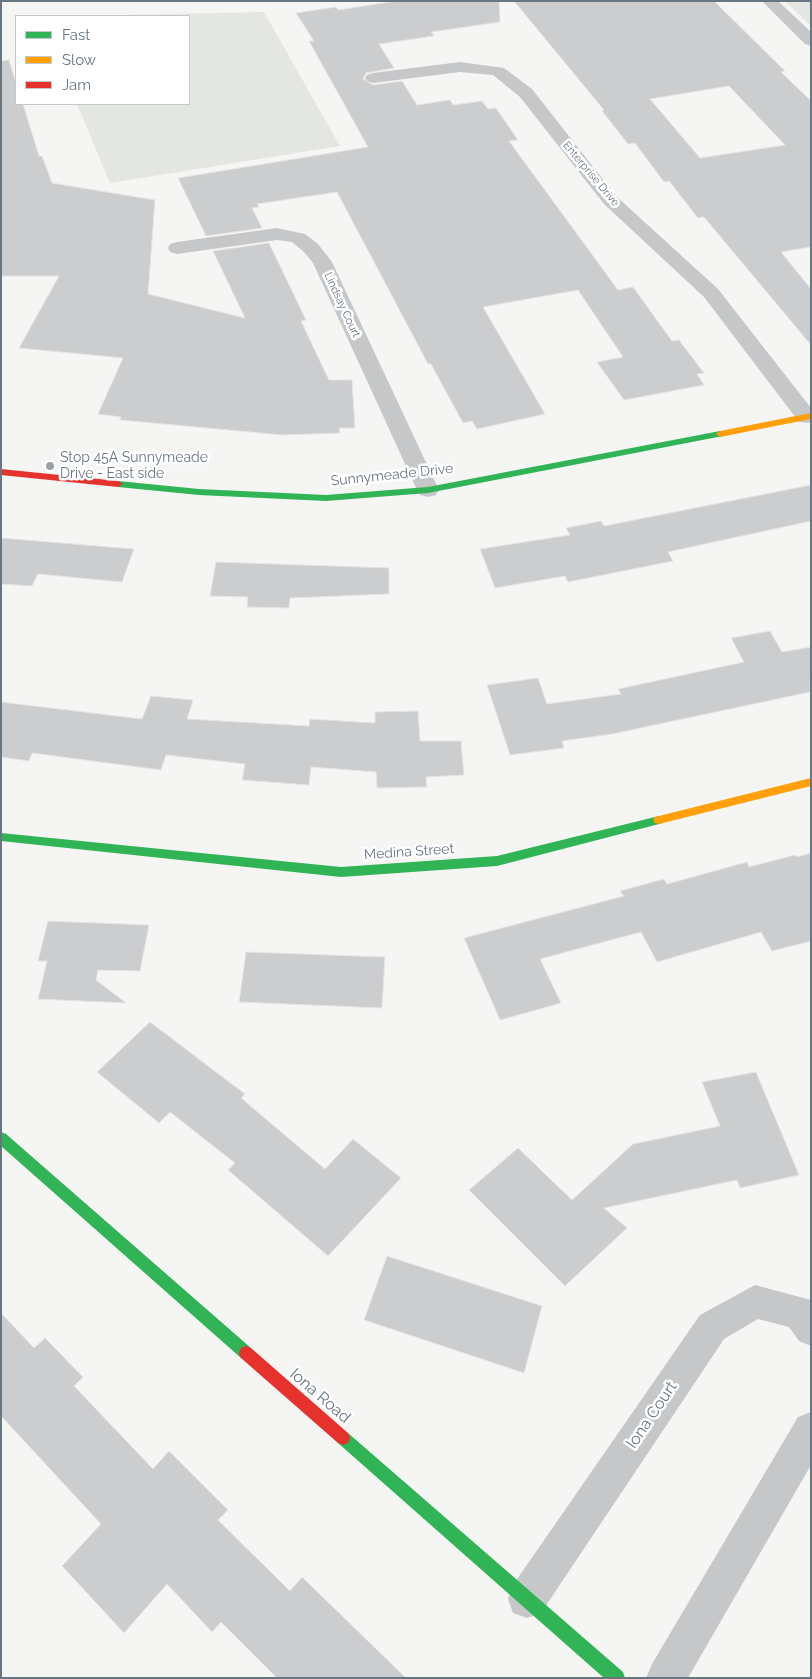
<!DOCTYPE html>
<html>
<head>
<meta charset="utf-8">
<style>
  body { margin:0 }
  #map { position:relative; width:812px; height:1679px; overflow:hidden; background:#f5f5f4; font-family:Raleway,sans-serif }
  canvas { display:block }
  .frame { position:absolute; inset:0; border:2px solid #687681; pointer-events:none }
  .legend { position:absolute; left:15px; top:15px; width:175px; height:90px; box-sizing:border-box; background:#fff; border:1px solid #c3c8cd; margin:0; padding:6px 9px; list-style:none; font-size:15px; color:#687681 }
  .legend li { display:flex; align-items:center; gap:10px; height:25px }
  .legend b { width:25px; border:1px solid #c3c8cd }
</style>
</head>
<body>
<div id="map">
<canvas width="812" height="1679"></canvas>
<div class="frame"></div>
<ul class="legend">
<li><b style="height:6px;background:#30b455"></b>Fast</li>
<li><b style="height:6px;background:#ff9f0a"></b>Slow</li>
<li><b style="height:6px;background:#e5322d"></b>Jam</li>
</ul>
</div>
<script>
const context = document.querySelector('canvas').getContext('2d');
context.lineJoin = 'round';
function fillPath(path, color) { context.fillStyle = color; context.fill(path, 'evenodd'); }
const toPath = rows => new Path2D(rows.map(r => 'M' + r).join(''));
function strokePath(path, color, width, dash) { context.strokeStyle = color; context.lineWidth = width; context.lineCap = dash ? 'butt' : 'round'; context.setLineDash(dash || []); context.stroke(path); }
function drawText(font, color, halo, rows, align = 'center') {
  context.font = font + ' Raleway,sans-serif'; context.lineWidth = 5; context.setLineDash([]); context.textBaseline = 'middle'; context.strokeStyle = halo; context.fillStyle = color; for (const [text, x, y, turn = 0] of rows) {
    context.save(); context.translate(x, y); context.rotate((+turn || 0) * Math.PI / 180); context.textAlign = isNaN(turn) ? turn : align; if (halo) context.strokeText(text, 0, 0); context.fillText(text, 0, 0); context.restore();
  }
}
fillPath(toPath([
  [785,1,811,1,811,26],
  [264,12,340,146,110,183,77,104,189,104,189,16,74,16,75,16]
]), '#e4e6e2');
const building = toPath([
  [396,1,499,1,500,22,431,32,434,36,379,44,394,68,366,73,363,79,373,85,402,81,417,105,450,100,453,105,482,101,488,109,496,108,518,140,509,141,618,290,633,287,672,341,679,340,704,373,697,374,704,385,624,400,597,362,623,357,578,290,483,307,545,414,477,429,472,421,463,423,431,364,428,364,337,192,257,204,259,207,252,208,262,228,206,236,178,178,368,147,309,41,314,41,296,13,336,7,338,10,396,1],
  [514,1,714,1,785,71,781,72,811,101,811,247,781,252,811,289,811,345,704,217,698,218,669,181,664,182,635,143,628,144,602,111,604,110,514,1],
  [729,86,785,145,700,158,650,99,729,86],
  [9,60,16,83,16,104,23,104,39,156,42,156,52,183,155,200,148,294,245,318,213,251,269,243,306,320,301,321,329,380,352,380,355,428,339,428,340,433,283,435,120,420,121,417,98,414,123,358,19,348,59,276,1,276,1,61,9,60],
  [811,485,811,521,668,552,673,561,568,582,565,576,495,588,480,549,570,535,566,528,601,521,604,526,811,485],
  [1,538,134,549,122,582,38,574,32,586,1,584,1,538],
  [216,562,389,568,389,594,290,598,289,608,247,607,248,597,210,596,216,562],
  [770,631,782,652,811,647,810,692,612,734,562,741,564,748,510,755,487,685,538,678,547,704,621,694,618,689,744,662,731,638,770,631],
  [151,696,193,700,187,719,309,726,310,719,375,723,375,712,418,711,420,741,461,741,464,775,426,777,427,787,377,788,376,772,311,767,309,785,242,780,245,764,166,755,161,770,32,753,29,761,1,757,1,702,142,719,151,696],
  [811,853,811,941,772,951,761,932,657,962,641,932,540,959,561,1003,500,1020,464,938,624,896,620,891,664,879,667,884,747,862,749,867,795,855,797,857,811,853],
  [48,921,149,925,140,971,98,970,96,980,126,1003,38,999,47,961,38,961,48,921],
  [246,952,385,957,382,1008,239,1002,246,952],
  [150,1022,245,1094,241,1098,325,1169,353,1139,401,1178,328,1256,228,1170,235,1163,170,1112,159,1123,97,1072,150,1022],
  [756,1072,799,1175,740,1188,737,1180,604,1208,627,1228,565,1286,469,1190,518,1148,572,1200,633,1144,720,1126,702,1082,756,1072],
  [387,1256,542,1306,524,1373,364,1320,387,1256],
  [1,1313,34,1348,45,1338,83,1377,74,1386,153,1469,169,1451,228,1510,218,1520,290,1591,302,1577,406,1678,277,1678,221,1622,212,1632,167,1584,124,1633,62,1566,101,1524,1,1416,1,1313]
]);
fillPath(building, '#cccdce');
strokePath(building, '#e4e4e4', 1);
fillPath(toPath([
  [762,1,778,1,811,32,811,46,805,44,762,1],
  [460,62,504,68,532,89,616,196,718,289,811,408,811,423,799,422,704,297,604,204,520,97,493,75,460,72,373,83,367,81,365,78,367,75,373,73,460,62],
  [277,228,305,234,318,244,332,262,439,490,436,495,428,497,420,495,417,490,313,263,304,252,292,242,277,240,177,254,170,252,168,248,170,244,177,242,277,228],
  [755,1285,811,1300,811,1346,799,1341,789,1327,758,1319,724,1339,541,1613,527,1618,513,1613,508,1599,513,1585,700,1315,755,1285],
  [811,1412,811,1465,688,1678,646,1678,652,1664,798,1417,811,1412]
]), '#c6c7c8');
fillPath(toPath([
  [720,431,723,432,723,436,428,493,326,501,199,495,118,487,113,484,118,481,199,489,326,495,428,487,720,431],
  [659,816,663,817,665,820,663,823,497,866,341,877,1,841,1,833,341,867,497,856,659,816],
  [1,1132,6,1134,251,1348,253,1353,251,1358,246,1360,241,1358,1,1146,1,1132],
  [343,1431,348,1433,623,1672,625,1678,604,1678,338,1443,336,1438,338,1433,343,1431]
]), '#30b455');
fillPath(toPath([
  [811,413,811,419,720,437,716,434,720,431,811,413],
  [811,778,811,786,659,824,655,823,653,820,655,817,811,778]
]), '#ff9f0a');
fillPath(toPath([
  [1,469,118,481,123,484,118,487,1,475,1,469],
  [246,1346,251,1348,348,1433,350,1438,348,1443,343,1445,338,1443,241,1358,239,1353,241,1348,246,1346]
]), '#e5322d');
for (const [x, y, r, color] of [
  [50,466,5,"#99a2a9"]
]) { const dot = new Path2D(); dot.arc(x, y, r, 0, 2 * Math.PI); context.fillStyle = color; context.fill(dot); strokePath(dot, '#fff', 2); }
drawText('11px', '#687681', '#fff', [
  ["Enterprise Drive",591,174,50],
  ["Lindsay Court",342,305,65]
]);
drawText('14px', '#687681', '#fff', [
  ["Stop 45A Sunnymeade",60,458],
  ["Drive - East side",60,474]
], 'left');
drawText('14px', '#687681', '#fff', [
  ["Sunnymeade Drive",392,475,-6],
  ["Medina Street",409,852,-4]
]);
drawText('16px', '#687681', '#fff', [
  ["Iona Road",320,1396,41],
  ["Iona Court",652,1415,-56]
]);
</script>
</body>
</html>
